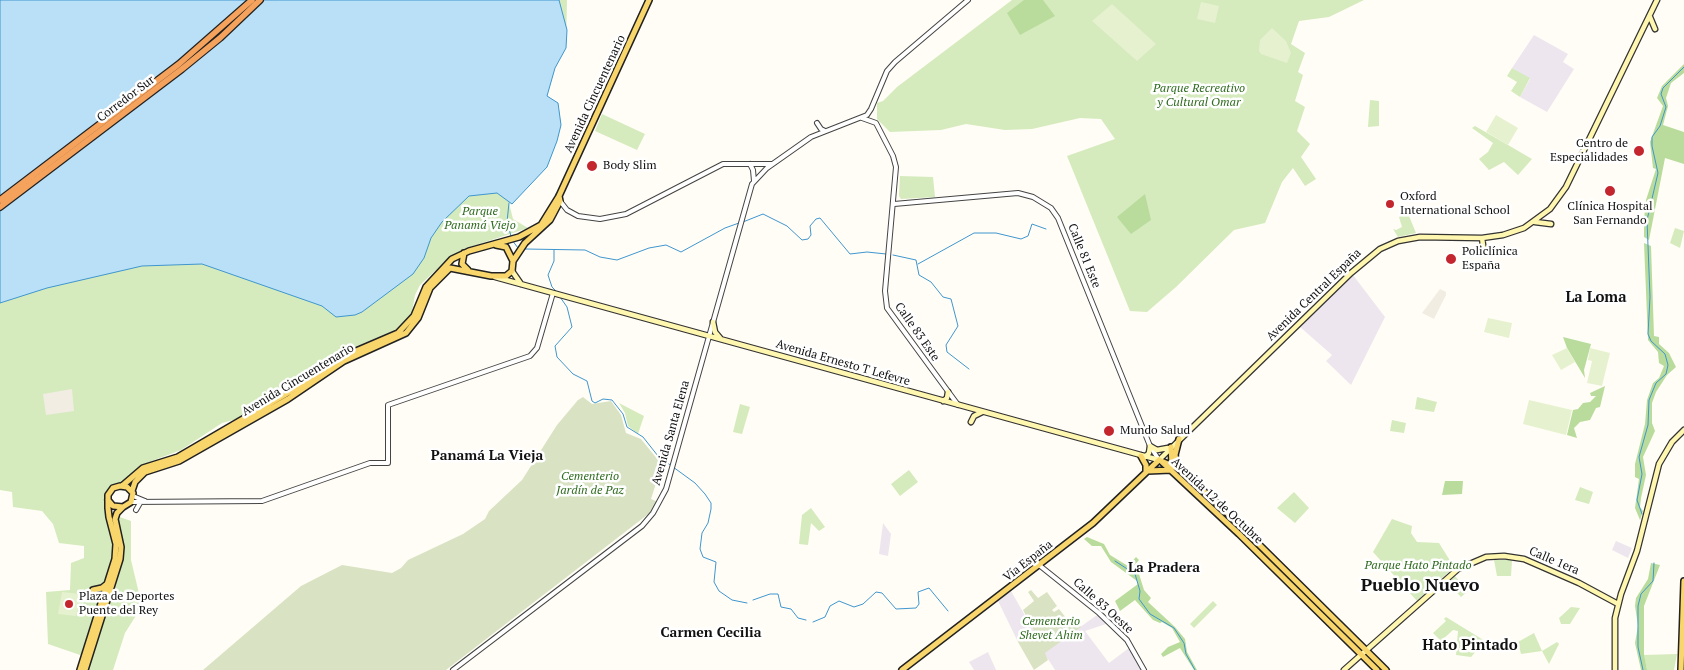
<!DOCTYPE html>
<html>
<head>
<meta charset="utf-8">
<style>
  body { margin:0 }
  canvas { display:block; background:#fffdf5 }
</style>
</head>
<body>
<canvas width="1684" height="670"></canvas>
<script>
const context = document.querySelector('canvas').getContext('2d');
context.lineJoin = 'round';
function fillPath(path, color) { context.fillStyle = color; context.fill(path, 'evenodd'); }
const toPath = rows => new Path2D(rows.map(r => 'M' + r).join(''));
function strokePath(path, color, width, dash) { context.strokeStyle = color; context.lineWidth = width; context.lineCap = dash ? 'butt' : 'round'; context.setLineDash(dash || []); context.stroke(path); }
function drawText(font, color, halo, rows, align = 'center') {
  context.font = font + ' "PT Serif",serif'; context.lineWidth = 5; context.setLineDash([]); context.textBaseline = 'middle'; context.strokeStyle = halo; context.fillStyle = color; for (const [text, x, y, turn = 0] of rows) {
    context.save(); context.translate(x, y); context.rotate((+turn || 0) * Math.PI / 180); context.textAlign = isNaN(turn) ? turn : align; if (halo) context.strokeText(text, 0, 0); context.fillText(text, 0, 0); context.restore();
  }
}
fillPath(toPath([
  [1534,35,1568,54,1563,62,1574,69,1547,112,1520,97,1530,79,1512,68],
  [1353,275,1385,317,1351,385,1326,361,1332,355,1300,327],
  [883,523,891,534,888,556,879,554],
  [1616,541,1632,548,1628,558,1612,550],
  [1011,591,1035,633,1018,642,998,601],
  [1097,615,1106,624,1085,631,1109,663,1129,648,1141,670,1055,670,1044,653],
  [988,652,996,670,974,670,969,662]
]), '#eee6ef');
fillPath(toPath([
  [266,0,567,0,566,48,555,68,547,96,558,103,561,125,557,141,547,167,512,204,509,203,513,219,528,228,464,249,451,256,420,285,415,295,411,317,402,327,346,351,304,379,237,419,222,423,181,450,141,465,128,480,112,485,107,490,105,497,106,512,131,521,131,560,142,606,125,633,113,670,86,670,89,658,48,644,46,592,70,590,71,563,84,558,84,546,59,543,53,524,42,511,13,507,12,492,0,490,0,54],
  [1012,0,1364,0,1329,17,1299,21,1291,44,1305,53,1298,72,1303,75,1295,101,1305,107,1297,131,1310,144,1301,157,1316,179,1305,186,1293,168,1282,182,1265,223,1234,230,1176,287,1147,312,1130,311,1067,156,1115,139,1101,119,1080,118,1032,129,1005,130,966,124,941,130,890,132,877,119,877,103,883,101,897,87],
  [1512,68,1530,78,1520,97,1511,91,1517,82,1507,76],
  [1370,100,1379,101,1379,126,1368,127],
  [602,114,645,134,637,150,595,131],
  [1475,126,1508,145,1532,159,1518,175,1504,162,1489,170,1479,159,1488,152,1493,143,1472,128],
  [900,176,933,177,935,197,901,199,899,196],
  [1407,211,1416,233,1398,237,1393,229,1396,230,1402,227,1399,217],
  [1675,228,1684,231,1680,248,1670,243],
  [1417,397,1437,402,1434,412,1415,409],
  [619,403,644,416,638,434,628,426,625,413],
  [740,404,750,407,742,434,733,432],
  [1392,420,1406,423,1404,433,1390,431],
  [909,470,918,482,900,496,891,484],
  [1176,470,1180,471,1239,527,1239,529],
  [1580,487,1593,492,1589,504,1575,500],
  [1294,492,1309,508,1295,523,1277,508],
  [811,508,825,527,819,531,811,523,808,545,799,544,802,515],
  [1392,519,1412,526,1411,533,1417,542,1439,543,1454,567,1417,601,1373,552],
  [1494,560,1512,560,1511,576,1497,576],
  [1455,576,1468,591,1461,597,1448,583],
  [1213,601,1217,605,1194,628,1190,624],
  [1571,607,1580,608,1570,624,1561,624,1559,618],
  [1446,617,1485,641,1471,657,1456,655,1458,631,1453,630,1441,641,1433,633,1446,621,1444,619],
  [1534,633,1542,651,1557,642,1559,644,1549,664,1542,651,1521,654,1518,642],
  [1677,654,1674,670,1647,670,1644,655]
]), '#d5ebbd');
fillPath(toPath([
  [1024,0,1043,0,1055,16,1020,35,1007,13],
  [1684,64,1684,73,1671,83,1666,98,1668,106,1663,125,1684,132,1684,164,1665,158,1649,240,1644,237,1644,220,1646,200,1656,169,1653,168,1650,142,1663,106,1657,98,1662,86],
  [1145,194,1151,220,1131,234,1117,217],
  [1644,243,1651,246,1654,336,1659,337,1659,344,1669,353,1676,367,1667,375,1656,392,1652,403,1652,423,1655,431,1643,457,1646,475,1641,498,1640,507,1643,511,1640,520,1635,508,1639,479,1635,477,1635,464,1645,424,1647,400,1653,383,1659,378,1664,366,1659,363,1658,352,1648,340],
  [1563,337,1591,344,1584,370,1585,378,1567,348],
  [1605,386,1600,407,1596,408,1590,420,1580,422,1574,428,1577,438,1567,435,1573,410,1578,409,1583,403,1590,402,1596,396,1591,396,1590,393],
  [1445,481,1463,481,1462,494,1442,495],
  [1087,537,1104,544,1110,555,1128,566,1136,557,1139,560,1132,568,1139,574,1144,590,1151,598,1148,602,1175,627,1185,639,1187,652,1197,670,1194,670,1180,648,1163,657,1161,654,1168,647,1180,642,1172,628,1162,622,1160,623,1153,620,1135,600,1120,611,1115,601,1138,584,1137,581,1111,562,1101,546,1092,546,1084,539],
  [1651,563,1660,565,1644,606,1644,654,1647,670,1641,670,1635,643,1638,626,1635,606,1636,598,1648,579]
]), '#b9dc9c');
fillPath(toPath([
  [583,397,592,404,611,401,621,415,626,433,641,439,662,465,651,499,658,502,651,512,446,670,203,670,301,586,342,565,392,573,401,568,408,560,463,534,485,519,489,511,522,480,557,425,578,400],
  [1031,590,1038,598,1047,592,1057,606,1052,610,1054,612,1059,609,1067,619,1073,615,1081,627,1045,653,1048,660,1034,670,1018,642,1035,633,1023,610,1034,601,1028,592]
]), '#d9e3c4');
fillPath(toPath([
  [1201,2,1219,6,1215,23,1197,19],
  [1112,4,1156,44,1137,61,1092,21],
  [1272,28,1286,41,1291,53,1287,63,1261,54,1259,51,1260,40],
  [1496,115,1518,128,1508,145,1486,132],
  [1488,318,1512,323,1509,338,1484,332],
  [1567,348,1575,362,1561,370,1552,355],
  [1590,348,1610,353,1602,386,1587,383,1592,361,1588,360],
  [1529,400,1572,410,1566,435,1523,424],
  [62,592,80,594,76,616,58,614]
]), '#e6f2cf');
fillPath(toPath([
  [1440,289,1446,292,1446,295,1434,319,1422,313],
  [72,389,74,411,46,415,43,394]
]), '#f1ede2');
const water = toPath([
  [0,0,559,0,567,30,566,48,555,68,547,96,558,103,561,125,557,141,547,167,512,204,497,193,469,196,442,222,431,238,424,258,413,274,362,312,355,315,336,317,322,306,202,264,142,266,47,288,0,303,0,0]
]);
fillPath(water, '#b9e0f7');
strokePath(water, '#3f96cf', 1);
strokePath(toPath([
  [509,203,507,222,511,236],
  [743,222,763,214,787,226,802,240,808,239,811,235,810,226,816,219,820,218,850,254,867,252,886,254],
  [512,240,518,248],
  [525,249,585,250,600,257,617,260,649,248,666,245,681,252,725,228,739,223],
  [554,250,554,261,548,275,552,287,558,293],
  [893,255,916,260,919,275,931,282,943,297,951,299,958,326,946,345,947,352,969,369],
  [918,264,974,233,996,233,1021,239,1028,236,1032,224,1046,229],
  [560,297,567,307,572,327,555,346,557,357,573,374,587,381,592,401,595,403,603,399,612,400,623,414,627,427,643,437,658,456,695,483,705,494,711,503,711,509,708,523,702,533,700,549,703,557,716,562,714,582,719,591,732,600,747,603],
  [1642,514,1637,500,1642,474,1639,457,1648,425,1649,400,1656,383,1666,374,1668,365,1665,354,1651,341,1648,334,1650,297,1647,220,1658,173,1652,146,1652,137,1660,126,1666,107,1661,94,1663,88,1684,67],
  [1115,561,1135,574,1140,591,1139,599,1150,614,1174,628,1184,643,1186,654,1195,670],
  [753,600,770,594,778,594,781,607,791,609,798,618,806,620],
  [813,622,825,617,830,606,839,601,854,607,863,604,876,592,882,593,896,609,916,608,919,604,918,592,929,588,948,611],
  [1643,670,1638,647,1638,606,1641,594,1653,581,1654,563]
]), '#3f96cf', 1);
const tertiary = toPath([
  [862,118,876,123,893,156,896,167,885,291,887,308,958,405],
  [817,123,821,129,825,131],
  [750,164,753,170,754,181],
  [560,201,567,210,578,216,600,219,626,214,723,164,772,164],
  [894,204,1018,193,1033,197,1051,208,1058,218,1150,446,1159,460],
  [133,496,145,501],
  [131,502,262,501,370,463,388,463,388,405,530,356,537,348,553,293],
  [136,510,140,503],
  [1039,565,1099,613,1127,640,1144,670],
  [453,670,642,526,653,513,666,489,752,184,767,168,811,137,867,115,871,109,887,71,895,62,968,0]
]);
const secondary = toPath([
  [1650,17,1655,29],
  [1535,222,1551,224],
  [1482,238,1484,252],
  [512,271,521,284],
  [495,277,1159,460,1351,273,1380,249,1398,241,1420,237,1482,238,1503,235,1524,228,1550,209,1566,187,1657,0],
  [713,322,715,332,720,338],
  [943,401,947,398,948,392],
  [971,422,974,416,982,412],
  [1145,457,1149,453,1150,446,1157,450,1168,448],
  [1344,670,1458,569,1486,557,1504,556,1524,559,1579,583,1618,604],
  [1615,670,1615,618,1621,594,1637,551,1659,464,1672,442,1684,430]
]);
const primary = toPath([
  [496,245,506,247,513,261],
  [464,253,462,264,468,270],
  [1171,447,1172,464],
  [1141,456,1146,465,1146,472],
  [1159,460,1179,469,1217,503,1386,670],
  [1162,462,1239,534,1377,670],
  [1178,468,1175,455,1179,439],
  [1148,471,1171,470],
  [122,486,143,468,178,457,291,391,342,357,398,333,414,316,426,287,452,259,469,251,519,237,541,225,559,196,649,0],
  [132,491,135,482,145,472,179,461,288,399,344,361,406,333,418,318,430,288,450,268,491,276,506,276,512,271,513,261,525,243,550,220,560,201,559,196],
  [93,590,102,588,107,584],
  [80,670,115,559,116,544,109,517,108,508,108,495,113,488,120,486,127,487,133,493,131,502,123,507,113,506,108,500],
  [85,670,120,559,121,547,115,519,117,513,123,507],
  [902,670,1093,523,1159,460],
  [1681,670,1684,581]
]);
const motorway = toPath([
  [0,200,179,64,252,0],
  [0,207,182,69,220,38,260,0]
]);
strokePath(tertiary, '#444', 6);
strokePath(secondary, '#333', 7);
strokePath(primary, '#222', 8);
strokePath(motorway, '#222', 8);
strokePath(tertiary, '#fff', 4);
strokePath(secondary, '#fff6b0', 4.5);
strokePath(primary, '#f9d66b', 5);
strokePath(motorway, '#f5a25d', 5.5);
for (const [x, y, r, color] of [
  [1639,151,6,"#c4262e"],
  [592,166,6,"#c4262e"],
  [1610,191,6,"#c4262e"],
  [1390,204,5,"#c4262e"],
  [1451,259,6,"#c4262e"],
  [1109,431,6,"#c4262e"],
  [69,604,5,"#c4262e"]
]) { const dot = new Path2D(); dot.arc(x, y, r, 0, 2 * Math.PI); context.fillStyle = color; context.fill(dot); strokePath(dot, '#fff', 2); }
drawText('italic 12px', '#2f6b1f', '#fff', [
  ["Parque Recreativo",1199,89],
  ["y Cultural Omar",1199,103],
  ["Parque",480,212],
  ["Panamá Viejo",480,226],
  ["Cementerio",590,477],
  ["Jardín de Paz",590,491],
  ["Parque Hato Pintado",1418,566],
  ["Cementerio",1051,622],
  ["Shevet Ahim",1051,636]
]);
drawText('12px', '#111', '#fff', [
  ["Avenida Cincuentenario",595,94,-65],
  ["Corredor Sur",126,99,-37],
  ["Calle 81 Este",1084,256,68],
  ["Avenida Central España",1314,295,-44],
  ["Calle 83 Este",917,332,55],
  ["Avenida Ernesto T Lefevre",843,363,16],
  ["Avenida Cincuentenario",298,380,-31],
  ["Avenida Santa Elena",671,433,-74],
  ["Avenida 12 de Octubre",1217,501,43],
  ["Vía España",1028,561,-38],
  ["Calle 1era",1554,561,23],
  ["Calle 83 Oeste",1103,606,42]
]);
drawText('12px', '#111', '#fff', [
  ["Centro de",1628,144,"right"],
  ["Especialidades",1628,158,"right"],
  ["Body Slim",603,166],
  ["Oxford",1400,197],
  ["International School",1400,211],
  ["Clínica Hospital",1610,207,"center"],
  ["San Fernando",1610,221,"center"],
  ["Policlínica",1462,252],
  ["España",1462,266],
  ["Mundo Salud",1120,431],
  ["Plaza de Deportes",79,597],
  ["Puente del Rey",79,611]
], 'left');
drawText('bold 14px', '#111', '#fff', [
  ["Panamá La Vieja",487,456],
  ["La Pradera",1164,568],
  ["Carmen Cecilia",711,633]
]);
drawText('bold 15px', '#111', '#fff', [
  ["La Loma",1596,298],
  ["Hato Pintado",1470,646]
]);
drawText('bold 18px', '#111', '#fff', [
  ["Pueblo Nuevo",1420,586]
]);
</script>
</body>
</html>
